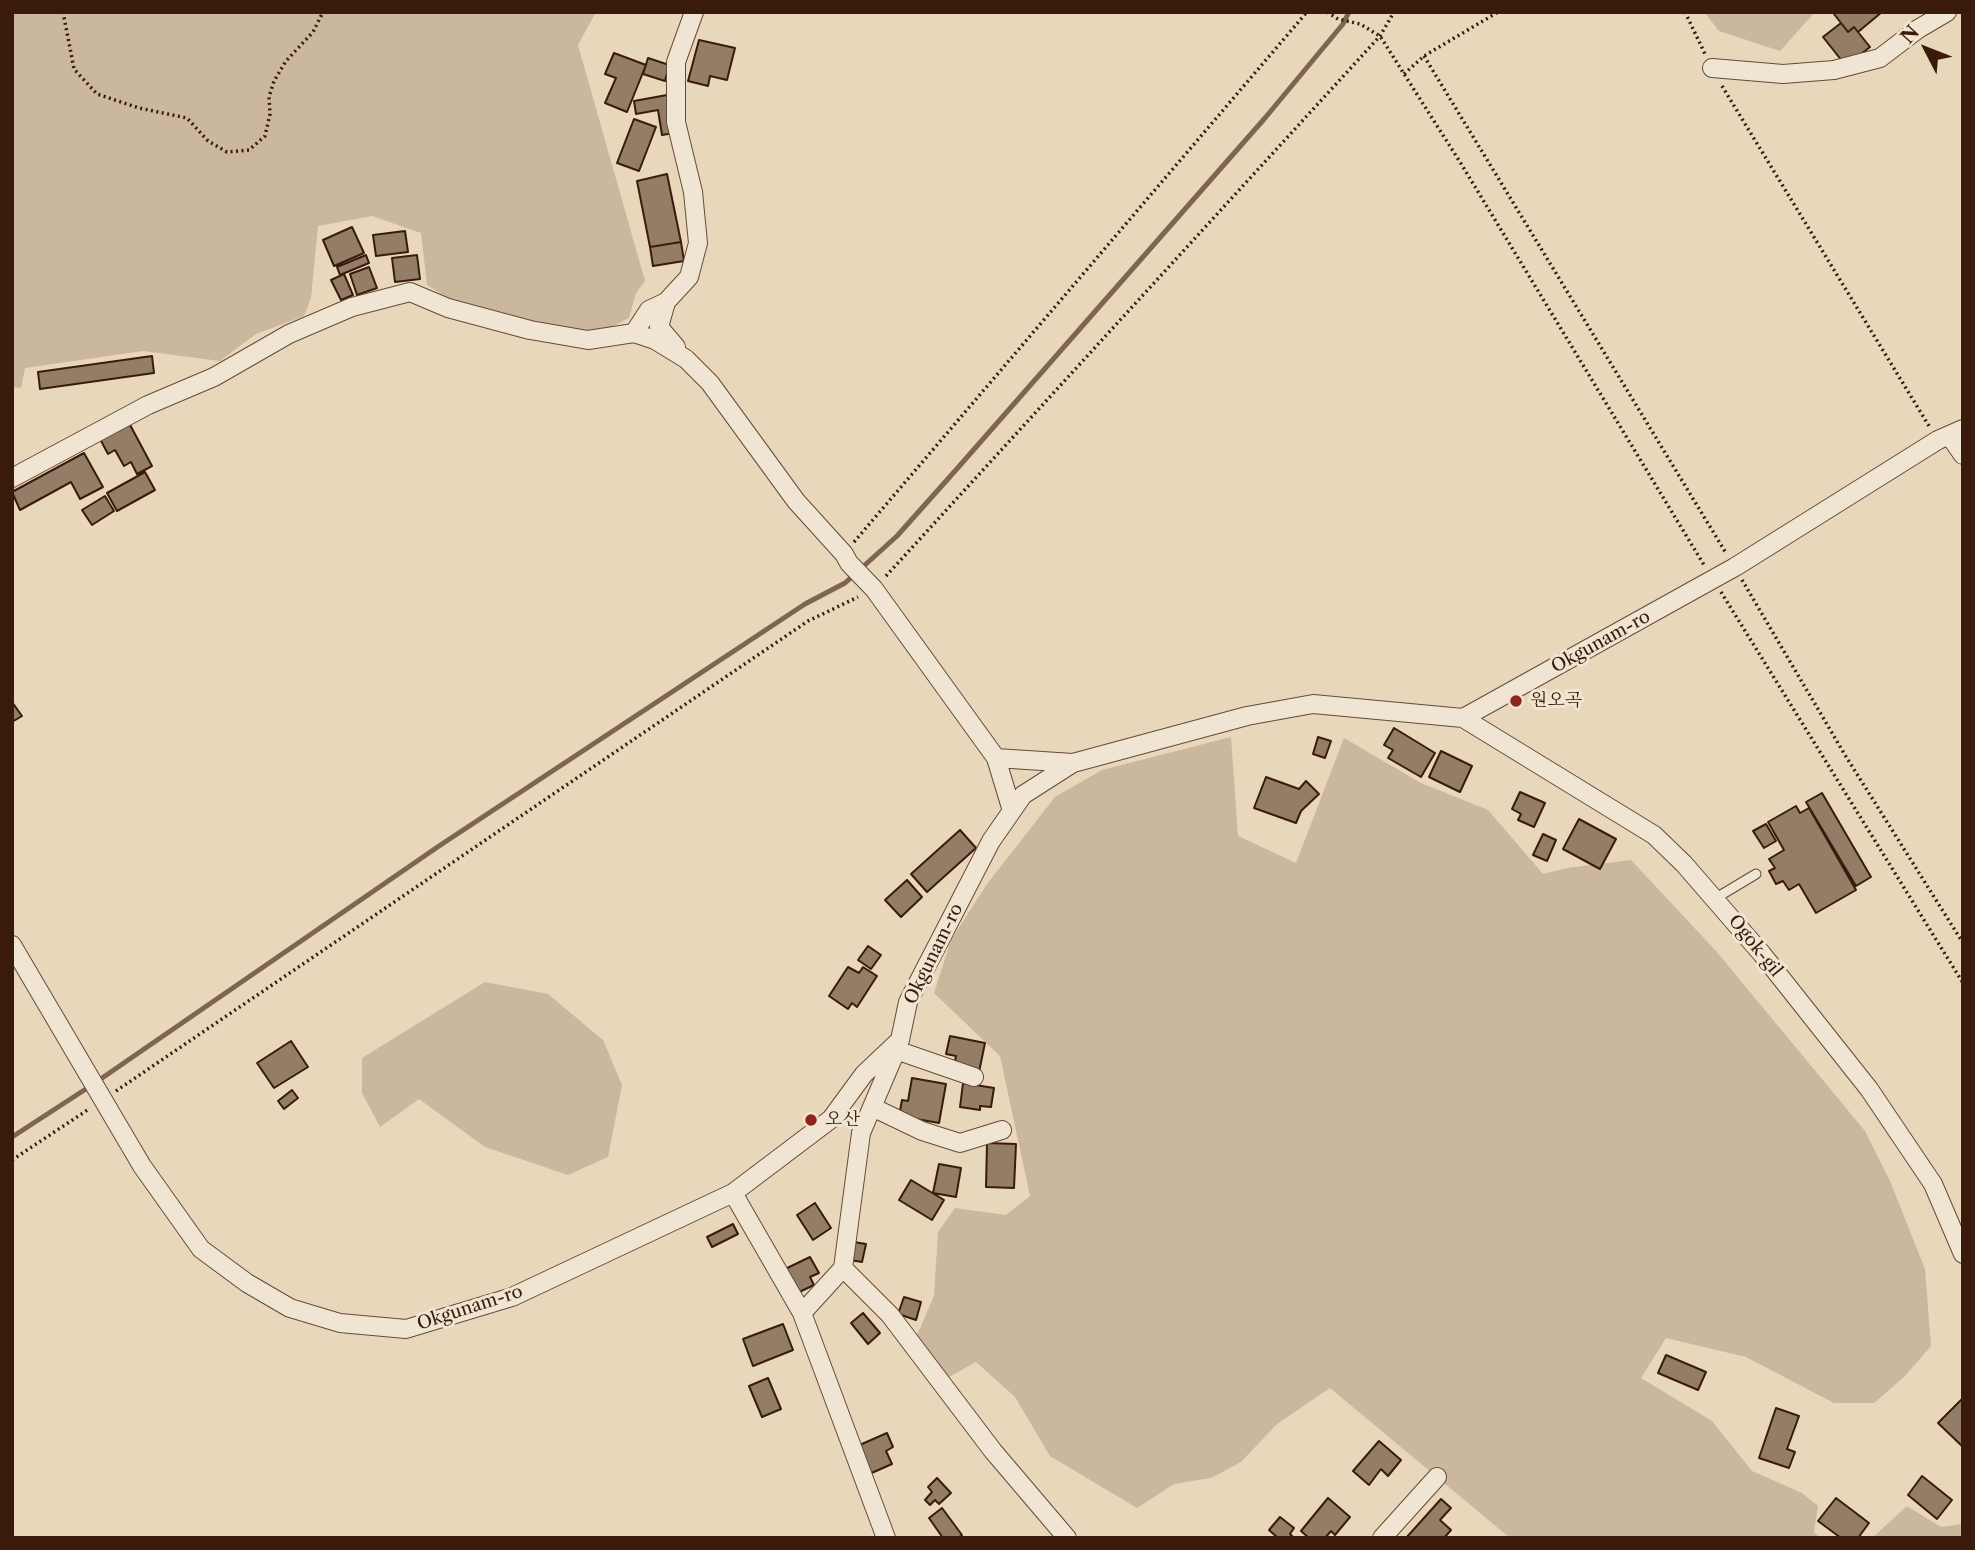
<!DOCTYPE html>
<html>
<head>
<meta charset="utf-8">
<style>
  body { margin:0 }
  #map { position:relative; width:1975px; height:1550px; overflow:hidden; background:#e8d7bb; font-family:"Libre Caslon Text",serif }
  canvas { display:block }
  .frame { position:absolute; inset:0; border:14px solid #3a1b0b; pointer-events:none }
  .north { position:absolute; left:1891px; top:14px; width:70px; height:70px; -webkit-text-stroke:5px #f0e5d3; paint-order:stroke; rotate:312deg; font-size:19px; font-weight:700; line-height:28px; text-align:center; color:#3a1b0b }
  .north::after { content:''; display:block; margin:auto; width:24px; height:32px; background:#3a1b0b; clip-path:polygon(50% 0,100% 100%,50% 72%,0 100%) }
</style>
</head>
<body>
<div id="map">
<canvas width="1975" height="1550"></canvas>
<div class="frame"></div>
<div class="north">N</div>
</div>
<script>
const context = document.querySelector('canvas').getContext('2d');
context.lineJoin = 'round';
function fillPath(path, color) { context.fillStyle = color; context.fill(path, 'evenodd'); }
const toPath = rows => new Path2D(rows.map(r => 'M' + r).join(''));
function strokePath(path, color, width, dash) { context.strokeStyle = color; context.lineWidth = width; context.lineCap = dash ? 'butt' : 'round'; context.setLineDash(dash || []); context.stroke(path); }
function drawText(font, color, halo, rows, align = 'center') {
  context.font = font + ' "Libre Caslon Text","Noto Serif KR",serif'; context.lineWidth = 6; context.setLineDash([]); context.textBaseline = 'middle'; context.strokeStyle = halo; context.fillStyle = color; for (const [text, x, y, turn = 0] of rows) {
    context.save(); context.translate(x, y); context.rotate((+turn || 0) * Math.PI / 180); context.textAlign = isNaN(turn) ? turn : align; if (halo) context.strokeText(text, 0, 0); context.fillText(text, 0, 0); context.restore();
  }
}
fillPath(toPath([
  [12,12,596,12,578,45,645,281,636,293,629,318,598,334,537,322,451,300,427,285,421,233,372,216,318,226,311,298,304,316,256,334,220,361,143,351,25,368,21,388,12,387],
  [1704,12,1815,12,1780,51,1719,31],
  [1231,737,1238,836,1296,863,1344,738,1421,783,1488,810,1543,874,1567,868,1631,860,1716,951,1865,1131,1890,1181,1925,1269,1931,1346,1904,1377,1874,1403,1834,1403,1746,1357,1666,1338,1641,1378,1712,1421,1752,1471,1802,1493,1818,1506,1814,1532,1820,1538,1510,1538,1330,1388,1277,1424,1241,1462,1211,1478,1174,1484,1137,1508,1050,1456,1015,1397,976,1362,947,1378,917,1335,934,1296,938,1232,955,1208,1006,1215,1030,1196,1000,1056,934,993,951,940,987,884,1055,797,1102,770],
  [485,982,548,994,603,1040,622,1085,608,1157,568,1175,485,1147,419,1099,380,1127,362,1093,362,1058],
  [1907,1506,1941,1527,1963,1524,1963,1538,1872,1538]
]), '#cab79d');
strokePath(toPath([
  [12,1137,89,1087,439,846,805,604,845,583,897,536,955,471,1265,118,1343,24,1349,12]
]), '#7f6551', 5);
const building = toPath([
  [1836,12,1882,12,1858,32,1854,27,1848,32,1834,14,1836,12],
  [1841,23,1848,32,1854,27,1870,47,1846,66,1823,37,1841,23],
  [699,40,735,48,727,80,710,76,708,86,688,81,699,40],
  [614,53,646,65,627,112,605,103,616,78,605,74,614,53],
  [648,58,669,65,665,81,643,74,648,58],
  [667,95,674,133,662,135,658,110,636,114,634,101,667,95],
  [634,119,656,127,639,171,617,163,634,119],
  [667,174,681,242,650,247,637,181,667,174],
  [352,227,364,253,334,266,323,240,352,227],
  [405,231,408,252,376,256,373,235,405,231],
  [681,242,684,261,653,266,650,247,681,242],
  [366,255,369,263,340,275,337,267,366,255],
  [417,255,420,279,395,282,392,258,417,255],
  [369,267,377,288,357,295,350,274,369,267],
  [344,274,353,295,341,300,331,280,344,274],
  [152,356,154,373,40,389,38,372,152,356],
  [128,421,152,466,137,474,131,462,124,466,115,450,108,454,99,437,128,421],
  [84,453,103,487,80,499,71,482,20,510,12,492,84,453],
  [145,472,155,490,117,511,107,493,145,472],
  [105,496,114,511,92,525,82,510,105,496],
  [12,702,22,716,12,722,12,702],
  [1394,728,1435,753,1421,777,1388,758,1393,750,1384,745,1394,728],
  [1318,737,1331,741,1325,758,1313,754,1318,737],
  [1441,751,1472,766,1460,792,1429,777,1441,751],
  [1266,777,1299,789,1306,781,1319,794,1301,811,1296,823,1254,808,1266,777],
  [1520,792,1545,803,1534,827,1518,820,1521,814,1512,809,1520,792],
  [1822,793,1871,877,1856,886,1806,802,1822,793],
  [1796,806,1800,813,1809,808,1856,890,1816,913,1799,884,1789,890,1783,881,1776,884,1769,871,1775,868,1769,859,1784,850,1768,822,1796,806],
  [1579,819,1616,839,1600,869,1563,849,1579,819],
  [1766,824,1776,841,1764,848,1753,831,1766,824],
  [960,830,976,848,927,892,911,874,960,830],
  [1543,834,1556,840,1547,861,1533,855,1543,834],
  [907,880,922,897,901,917,885,900,907,880],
  [868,946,881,955,871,969,858,960,868,946],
  [848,967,859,973,863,967,877,976,857,1007,852,1003,848,1009,829,996,848,967],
  [950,1036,985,1043,979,1072,954,1066,956,1056,946,1054,950,1036],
  [291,1041,308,1067,274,1088,257,1063,291,1041],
  [912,1078,946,1084,939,1123,899,1116,902,1100,908,1101,912,1078],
  [963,1083,994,1088,991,1107,980,1106,980,1110,960,1107,963,1083],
  [292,1090,298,1098,284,1109,278,1101,292,1090],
  [987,1143,1016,1144,1014,1188,986,1187,987,1143],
  [939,1164,961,1168,956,1197,933,1193,939,1164],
  [911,1180,944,1200,932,1220,899,1200,911,1180],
  [815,1203,831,1228,813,1240,797,1215,815,1203],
  [733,1224,738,1234,712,1247,707,1237,733,1224],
  [854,1242,866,1244,862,1262,850,1260,854,1242],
  [810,1257,819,1273,810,1277,814,1285,793,1295,781,1271,810,1257],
  [904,1297,921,1302,916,1320,898,1314,904,1297],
  [863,1313,880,1333,868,1344,851,1323,863,1313],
  [783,1324,793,1350,753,1366,743,1339,783,1324],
  [1666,1355,1706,1372,1698,1390,1658,1373,1666,1355],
  [768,1378,781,1409,762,1417,749,1386,768,1378],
  [1963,1398,1963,1447,1938,1423,1963,1398],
  [1776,1408,1799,1416,1787,1449,1795,1452,1789,1468,1759,1458,1776,1408],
  [887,1433,893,1447,886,1451,892,1464,867,1475,855,1447,887,1433],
  [1379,1441,1401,1460,1388,1476,1381,1469,1369,1485,1353,1471,1379,1441],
  [1922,1476,1952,1500,1937,1519,1908,1495,1922,1476],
  [937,1478,951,1493,939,1504,935,1500,930,1505,925,1500,932,1492,928,1487,937,1478],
  [1328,1498,1350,1517,1335,1535,1331,1531,1325,1538,1309,1538,1301,1531,1328,1498],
  [1836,1498,1869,1523,1858,1538,1841,1538,1818,1521,1836,1498],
  [1441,1499,1451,1508,1440,1520,1451,1530,1444,1538,1406,1538,1441,1499],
  [942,1508,962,1535,958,1538,943,1538,929,1518,942,1508],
  [1280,1517,1294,1528,1290,1534,1294,1538,1278,1538,1269,1530,1280,1517]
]);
fillPath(building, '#947d67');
strokePath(building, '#3a1b0b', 2);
const lane = toPath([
  [1716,898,1756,874]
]);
const street = toPath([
  [1712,68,1783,74,1834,70,1880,58,1918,29,1947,12],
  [666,302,659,327,676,347],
  [634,333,649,310,666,302,689,277,698,243,693,192,676,122,676,62,694,12],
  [1949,435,1963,455],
  [12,478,148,405,214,377,289,334,352,307,410,292,448,308,530,330,588,340,634,333,655,340,686,359,710,383,796,501,844,554,849,563,874,589,996,758,1012,811],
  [1463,718,1654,835,1684,864,1762,954,1869,1089,1933,1184,1963,1254],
  [996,758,1073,763],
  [12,945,142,1166,201,1249,247,1283,290,1308,340,1323,406,1329,512,1297,733,1193,831,1119,864,1074,900,1040,908,1002,991,841,1023,795,1073,763,1247,716,1313,704,1463,718,1735,567,1938,440,1963,429],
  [898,1046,861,1133,843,1268,890,1315,993,1451,1067,1538],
  [896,1050,974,1077],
  [872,1107,922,1131,960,1143,1002,1130],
  [733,1193,802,1313,886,1538],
  [802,1313,843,1268],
  [1382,1538,1437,1477]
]);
strokePath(lane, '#664a37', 11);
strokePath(street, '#664a37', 20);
strokePath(toPath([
  [63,12,74,69,97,94,139,108,187,118,208,141,227,152,249,150,265,136,270,114,269,97,274,81,286,61,313,32,323,12],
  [1327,12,1338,19,1360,24,1380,36,1460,162,1704,565],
  [1685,12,1705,54],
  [1424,56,1726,553],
  [1404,74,1424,56,1498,12],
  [1722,86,1929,426],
  [854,542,1307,12],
  [886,576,1380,36,1394,12],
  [1742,580,1845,755,1963,943],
  [1721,592,1963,983],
  [116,1091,808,621,858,597],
  [12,1160,89,1109]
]), '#3a1b0b', 3.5, [2, 3.5]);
strokePath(lane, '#f0e5d3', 9);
strokePath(street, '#f0e5d3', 18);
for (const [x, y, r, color] of [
  [1516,701,7,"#8f2418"],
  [811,1120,7,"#8f2418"]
]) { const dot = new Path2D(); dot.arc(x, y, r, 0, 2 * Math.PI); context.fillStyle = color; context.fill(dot); strokePath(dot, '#f0e5d3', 2.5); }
drawText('18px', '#3a1b0b', '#f0e5d3', [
  ["Okgunam-ro",1601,642,-29],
  ["Ogok-gil",1755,946,51],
  ["Okgunam-ro",934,954,-64],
  ["Okgunam-ro",470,1308,-18]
]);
drawText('18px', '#3a1b0b', '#f0e5d3', [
  ["원오곡",1530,701],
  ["오산",825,1120]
], 'left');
</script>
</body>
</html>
